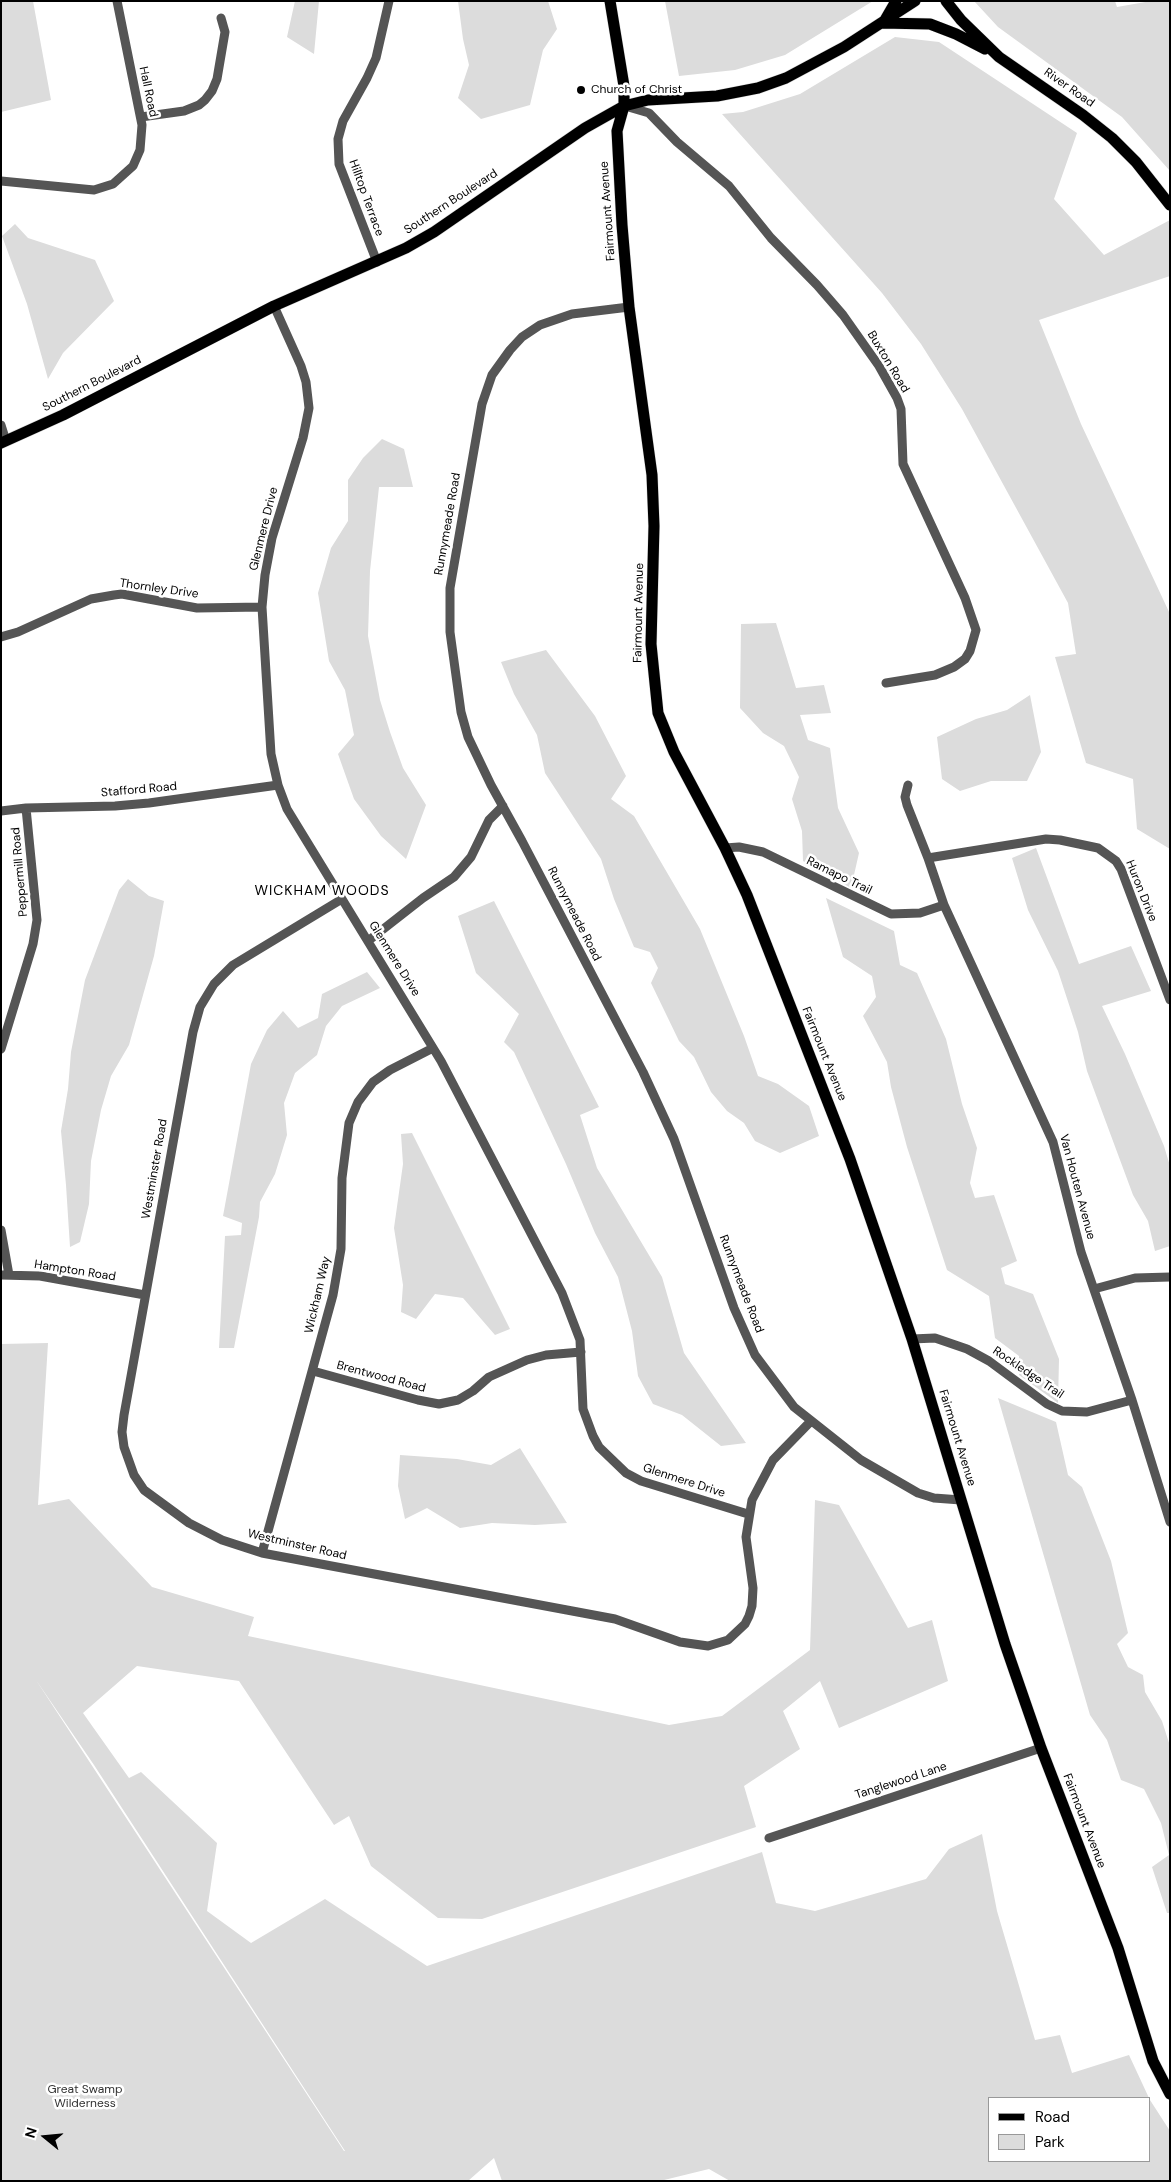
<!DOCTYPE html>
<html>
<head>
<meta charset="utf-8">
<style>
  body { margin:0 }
  #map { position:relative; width:1171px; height:2182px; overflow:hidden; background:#fff; font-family:"DM Sans",sans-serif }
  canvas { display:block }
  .frame { position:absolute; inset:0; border:2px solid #000; pointer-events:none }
  .legend { position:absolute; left:988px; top:2097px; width:162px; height:65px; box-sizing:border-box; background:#fff; border:1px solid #999; margin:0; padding:6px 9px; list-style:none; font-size:15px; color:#000 }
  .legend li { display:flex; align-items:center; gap:10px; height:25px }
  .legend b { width:25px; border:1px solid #999 }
  .north { position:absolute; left:20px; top:2112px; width:50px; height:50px; -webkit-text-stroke:4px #fff; paint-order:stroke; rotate:287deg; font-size:14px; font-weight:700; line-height:20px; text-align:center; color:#000 }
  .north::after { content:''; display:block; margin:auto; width:18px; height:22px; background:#000; clip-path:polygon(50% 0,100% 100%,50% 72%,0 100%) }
</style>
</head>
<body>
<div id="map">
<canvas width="1171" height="2182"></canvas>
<div class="frame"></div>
<ul class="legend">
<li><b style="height:6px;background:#000"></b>Road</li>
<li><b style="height:14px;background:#dcdcdc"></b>Park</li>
</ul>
<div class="north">N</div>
</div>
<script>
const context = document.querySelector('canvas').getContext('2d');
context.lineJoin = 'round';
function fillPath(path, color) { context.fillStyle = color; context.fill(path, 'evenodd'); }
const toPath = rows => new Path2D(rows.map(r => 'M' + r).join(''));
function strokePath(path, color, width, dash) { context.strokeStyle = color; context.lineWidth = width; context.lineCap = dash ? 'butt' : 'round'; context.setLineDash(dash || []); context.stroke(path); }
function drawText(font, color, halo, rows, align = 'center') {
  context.font = font + ' "DM Sans",sans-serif'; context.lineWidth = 5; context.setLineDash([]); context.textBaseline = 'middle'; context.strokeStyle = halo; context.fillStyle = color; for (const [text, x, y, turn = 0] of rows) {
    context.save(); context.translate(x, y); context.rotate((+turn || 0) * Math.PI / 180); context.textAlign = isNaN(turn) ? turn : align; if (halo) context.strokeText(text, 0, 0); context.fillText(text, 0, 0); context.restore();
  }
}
fillPath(toPath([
  [1,1,33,1,51,100,1,112],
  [295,1,319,1,314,54,287,37],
  [458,1,548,1,557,29,543,50,530,105,481,119,458,98,469,65,463,39],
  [665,1,873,1,785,55,735,70,679,76],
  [974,1,1115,1,1117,7,1151,1,1170,1,1170,171,1122,117,998,27],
  [895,37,939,42,1077,133,1054,199,1104,255,1170,220,1170,276,1039,320,1081,424,1170,614,1170,849,1137,829,1133,779,1086,763,1055,657,1076,654,1068,603,962,409,921,344,882,293,722,114,743,112,800,94],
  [15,224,28,238,95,260,114,301,63,353,48,379,27,304,2,236],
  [382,439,404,449,413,487,379,487,370,571,368,636,380,700,390,732,403,768,426,805,406,859,381,836,354,799,338,754,354,735,345,690,329,661,318,593,331,548,348,521,348,480,363,458],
  [776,623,796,688,824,685,831,713,800,715,808,740,830,748,838,808,859,853,851,888,803,861,802,831,792,799,799,777,784,746,763,733,740,708,741,624],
  [546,650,595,716,626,776,611,799,634,816,700,929,744,1036,758,1076,778,1084,809,1106,819,1136,780,1153,755,1141,744,1123,727,1111,711,1092,694,1057,679,1041,651,983,658,968,650,952,634,947,614,899,601,859,545,773,537,735,514,694,501,662],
  [1030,695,1041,752,1027,781,991,781,960,791,942,779,937,737,976,719,1007,710],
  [1036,848,1079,964,1131,946,1151,991,1102,1006,1125,1054,1164,1146,1170,1166,1170,1246,1155,1251,1148,1221,1133,1195,1087,1071,1078,1032,1058,971,1028,910,1012,858],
  [128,879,149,896,164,901,154,956,129,1045,111,1076,101,1110,91,1161,89,1204,80,1242,70,1247,66,1185,61,1131,68,1089,71,1052,85,980,119,890],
  [826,898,894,931,900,965,917,973,946,1039,962,1104,977,1148,970,1183,975,1198,994,1195,1017,1261,1001,1268,1005,1284,1033,1294,1059,1359,1058,1403,1019,1375,1019,1356,995,1338,989,1296,947,1270,907,1147,891,1087,887,1062,863,1016,876,997,872,976,843,957],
  [494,901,599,1107,580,1115,597,1168,662,1277,684,1353,746,1443,721,1446,682,1415,653,1404,638,1376,632,1331,618,1277,595,1233,566,1164,514,1052,504,1042,519,1014,476,973,458,916],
  [367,972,380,988,342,1006,326,1026,317,1055,295,1073,284,1103,287,1135,275,1174,260,1202,259,1217,234,1348,219,1348,225,1236,241,1235,242,1223,223,1216,251,1064,267,1030,283,1011,298,1028,318,1018,322,994],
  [412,1133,510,1329,495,1335,463,1298,435,1294,416,1319,401,1312,403,1285,394,1228,403,1164,401,1134],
  [48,1343,38,1505,69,1499,152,1587,254,1617,248,1636,669,1725,722,1716,810,1650,815,1500,839,1505,908,1628,932,1620,948,1681,839,1728,820,1681,783,1711,800,1749,744,1786,756,1827,482,1919,438,1918,371,1866,349,1816,334,1825,239,1681,137,1666,83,1713,129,1778,141,1772,217,1843,207,1911,251,1943,325,1899,427,1966,762,1852,776,1903,815,1911,926,1879,949,1849,982,1834,997,1911,1035,2040,1060,2035,1072,2073,1129,2055,1149,2098,990,2098,990,2161,1150,2161,1150,2100,1170,2131,1170,2181,730,2181,709,2169,660,2181,502,2181,494,2158,468,2181,1,2181,1,1344],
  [36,1680,94,1765,345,2151,344,2151],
  [998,1398,1056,1422,1068,1475,1082,1487,1111,1561,1128,1633,1117,1644,1128,1667,1143,1675,1145,1692,1162,1721,1170,1746,1170,1913,1167,1913,1152,1867,1169,1855,1161,1823,1144,1789,1121,1780,1107,1740,1090,1715],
  [520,1448,567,1523,535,1525,492,1523,460,1528,427,1508,405,1519,398,1486,400,1455,457,1459,491,1465]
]), '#dcdcdc');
const major = toPath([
  [610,1,624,86,624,106,617,131,622,225,629,307,652,475,654,526,651,644,658,713,674,752,725,848,747,895,850,1159,912,1339,1005,1644,1041,1748,1118,1948,1153,2061,1170,2094],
  [946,1,961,20,999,57,1083,115,1112,138,1136,162,1170,205],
  [885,20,896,1],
  [882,23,930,24,956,34,985,49],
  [1,443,63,415,274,306,406,248,434,232,585,128,624,106,648,100,717,96,758,88,786,78,844,47,915,1]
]);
strokePath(major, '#dbdbdb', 12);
strokePath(toPath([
  [625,106,649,113,677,142,729,186,771,238,817,285,843,315,879,366,897,398,901,409,903,464,965,598,976,630,970,651,965,659,954,667,935,675,886,683],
  [141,117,184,111,199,105,205,100,212,91,217,79,225,32,221,18],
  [1,181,94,190,113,184,133,166,140,150,142,125,117,1],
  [377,262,339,164,338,139,343,121,367,78,376,58,389,1],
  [274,306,301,366,306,382,309,408,303,438,272,538,265,575,262,607,271,754,278,785,287,809,441,1061,562,1293,580,1340,583,1409,593,1436,599,1447,626,1473,641,1481,748,1514],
  [629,307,572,314,540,325,522,337,510,350,492,375,482,404,450,588,450,632,461,712,468,737,491,785,522,841,643,1072,674,1139,734,1308,755,1355,794,1407,861,1460,918,1493,934,1498,961,1500],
  [1,425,6,441],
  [1,637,18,632,91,599,114,595,122,594,197,608,262,607],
  [908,785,905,797,907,805,928,858,944,905,1053,1142,1081,1252,1132,1400,1170,1522],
  [1,811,26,808,115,806,149,803,278,785],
  [725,848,739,847,763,852,891,914,920,913,944,905],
  [928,858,1046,839,1060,840,1098,848,1116,861,1121,869,1170,1000],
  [342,899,233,965,214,984,200,1007,193,1032,124,1415,122,1432,124,1447,134,1475,144,1490,189,1523,222,1540,262,1553,615,1619,680,1642,708,1646,728,1640,745,1624,749,1616,752,1606,753,1588,746,1537,752,1500,773,1460,811,1421],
  [368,941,423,898,454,877,471,857,489,820,503,806],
  [1,1049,33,944,37,920,26,808],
  [1,1230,9,1275],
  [1,1275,40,1276,145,1295],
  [1094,1289,1135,1278,1170,1277],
  [912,1339,935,1338,967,1349,989,1361,1047,1404,1062,1411,1087,1412,1132,1400],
  [313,1371,418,1400,439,1404,458,1400,473,1391,489,1377,527,1360,546,1355,581,1352],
  [262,1553,333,1295,341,1249,342,1178,349,1123,358,1102,373,1082,390,1070,433,1048],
  [769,1838,1041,1748]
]), '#555', 9);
strokePath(major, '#000', 11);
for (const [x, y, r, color] of [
  [581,90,5,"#000"]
]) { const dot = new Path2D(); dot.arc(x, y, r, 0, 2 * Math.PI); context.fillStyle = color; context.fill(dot); strokePath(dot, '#fff', 2); }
drawText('12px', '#000', '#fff', [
  ["River Road",1069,88,35],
  ["Hall Road",148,92,78],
  ["Hilltop Terrace",366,198,70],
  ["Southern Boulevard",451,202,-33],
  ["Fairmount Avenue",608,211,-94],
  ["Buxton Road",888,362,59],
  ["Southern Boulevard",92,384,-27],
  ["Runnymeade Road",448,524,-80],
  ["Glenmere Drive",264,529,-76],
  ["Thornley Drive",159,589,8],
  ["Fairmount Avenue",639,613,-89],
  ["Stafford Road",139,790,-5],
  ["Peppermill Road",20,872,-95],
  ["Ramapo Trail",839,876,26],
  ["Huron Drive",1141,891,68],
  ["Runnymeade Road",574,914,63],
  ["Glenmere Drive",394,959,58],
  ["Fairmount Avenue",824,1054,68],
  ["Westminster Road",155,1169,-80],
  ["Van Houten Avenue",1077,1187,75],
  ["Hampton Road",75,1271,9],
  ["Runnymeade Road",741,1284,69],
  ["Wickham Way",318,1295,-77],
  ["Rockledge Trail",1028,1373,34],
  ["Brentwood Road",381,1377,15],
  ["Fairmount Avenue",957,1438,73],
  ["Glenmere Drive",684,1481,18],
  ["Westminster Road",297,1545,13],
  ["Tanglewood Lane",901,1781,-18],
  ["Fairmount Avenue",1084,1821,69]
]);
drawText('12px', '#000', '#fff', [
  ["Church of Christ",591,90]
], 'left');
drawText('12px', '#333', '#fff', [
  ["Great Swamp",85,2090],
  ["Wilderness",85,2104]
]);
context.letterSpacing = '1px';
drawText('14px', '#000', '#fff', [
  ["WICKHAM WOODS",322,891]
]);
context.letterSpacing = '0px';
</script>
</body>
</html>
